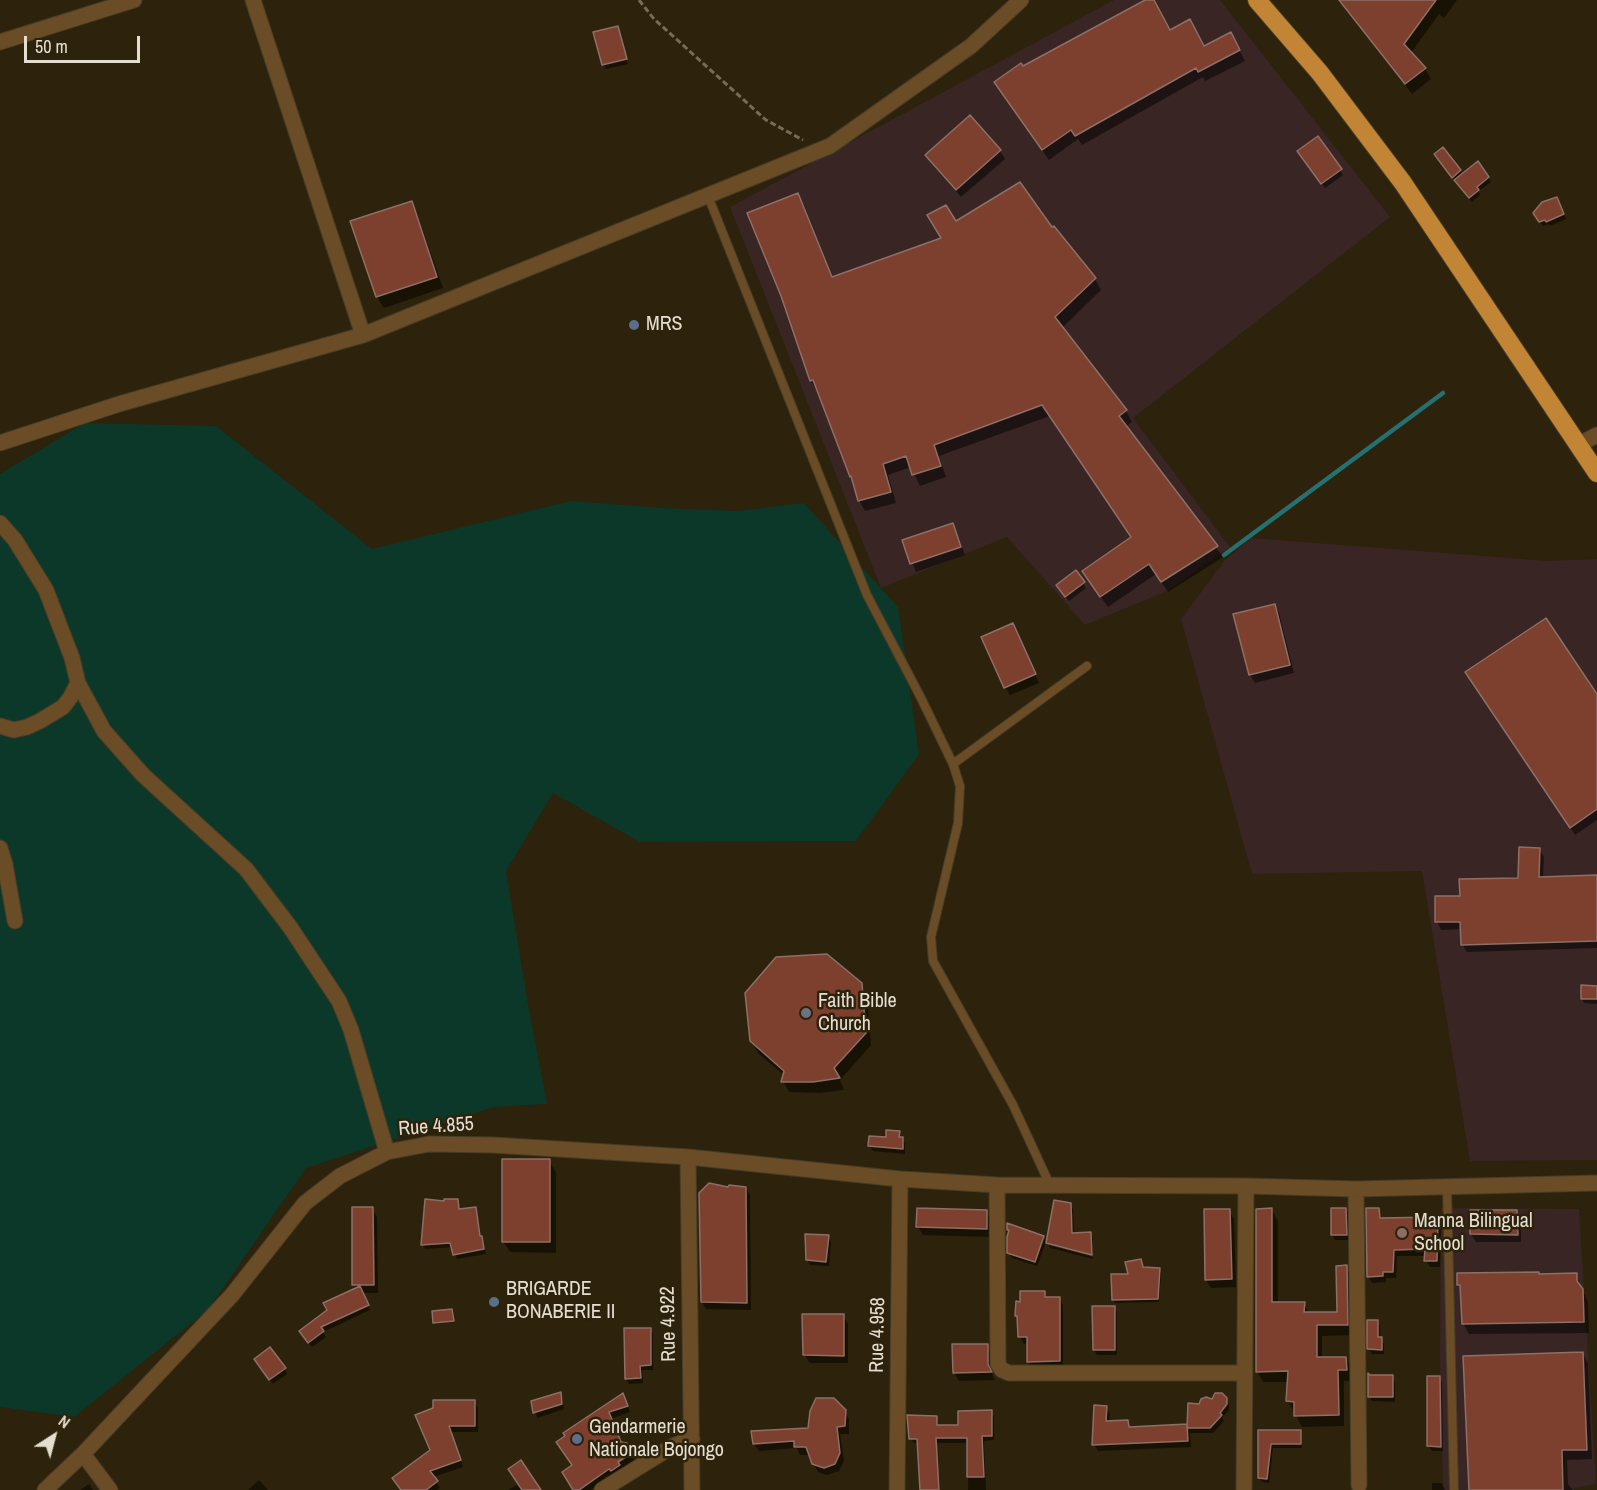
<!DOCTYPE html>
<html>
<head>
<meta charset="utf-8">
<style>
  body { margin:0 }
  #map { position:relative; width:1597px; height:1490px; overflow:hidden; background:#2d220b; font-family:"Archivo Narrow",sans-serif }
  canvas { display:block }
  .north { position:absolute; left:24px; top:1406px; width:60px; height:60px; -webkit-text-stroke:4px #2d220b; paint-order:stroke; rotate:36deg; font-size:16px; font-weight:700; line-height:24px; text-align:center; color:#e5ded0 }
  .north::after { content:''; display:block; margin:auto; width:21px; height:27px; background:#e5ded0; clip-path:polygon(50% 0,100% 100%,50% 72%,0 100%) }
  .scale { position:absolute; left:24px; top:36px; width:116px; height:27px; box-sizing:border-box; border:3px solid #e5ded0; border-top:0; padding-left:8px; font-size:18px; line-height:21px; white-space:nowrap; color:#e5ded0; -webkit-text-stroke:4px #2d220b; paint-order:stroke }
</style>
</head>
<body>
<div id="map">
<canvas width="1597" height="1490"></canvas>
<div class="north">N</div>
<div class="scale">50 m</div>
</div>
<script>
const context = document.querySelector('canvas').getContext('2d');
context.lineJoin = 'round';
function fillPath(path, color) { context.fillStyle = color; context.fill(path, 'evenodd'); }
const toPath = rows => new Path2D(rows.map(r => 'M' + r).join(''));
function strokePath(path, color, width, dash) { context.strokeStyle = color; context.lineWidth = width; context.lineCap = dash ? 'butt' : 'round'; context.setLineDash(dash || []); context.stroke(path); }
function drawText(font, color, halo, rows, align = 'center') {
  context.font = font + ' "Archivo Narrow",sans-serif'; context.lineWidth = 5; context.setLineDash([]); context.textBaseline = 'middle'; context.strokeStyle = halo; context.fillStyle = color; for (const [text, x, y, turn = 0] of rows) {
    context.save(); context.translate(x, y); context.rotate((+turn || 0) * Math.PI / 180); context.textAlign = isNaN(turn) ? turn : align; if (halo) context.strokeText(text, 0, 0); context.fillText(text, 0, 0); context.restore();
  }
}
fillPath(toPath([
  [1114,0,1220,0,1390,217,1133,418,1230,547,1167,591,1085,625,1007,537,881,588,730,207],
  [1251,538,1547,561,1597,559,1597,1160,1470,1161,1422,871,1252,874,1181,619,1225,560],
  [1441,1208,1579,1209,1596,1484,1574,1488,1574,1490,1443,1490,1440,1376]
]), '#392524');
fillPath(toPath([
  [85,423,216,426,372,549,571,501,663,508,737,511,804,503,898,607,919,754,856,841,640,842,553,793,506,871,528,1004,547,1104,494,1107,306,1168,208,1310,74,1417,0,1407,0,474]
]), '#0b3828');
fillPath(toPath([
  [1148,0,1152,0,1118,49,1204,48,1236,44,1245,61,1205,81,1203,77,1082,145,1078,139,1049,160,1002,93,1023,68],
  [1339,0,1457,0,1444,18,1439,14,1411,53,1425,69,1431,79,1412,94],
  [617,27,628,64,606,69,603,64],
  [970,117,1000,151,1005,159,961,197,931,163,926,155],
  [1302,156,1340,170,1343,175,1325,188],
  [1439,160,1460,171,1462,175,1488,177,1491,182,1478,191,1480,195,1472,202],
  [798,195,804,205,833,278,943,239,955,224,1052,229,1054,228,1095,279,1101,290,1062,328,1126,411,1132,422,1125,427,1223,557,1168,592,1156,574,1108,607,1090,582,1132,538,1050,416,939,456,946,477,920,486,911,467,888,475,896,503,865,511,859,500,854,481,818,392,811,381,782,295],
  [411,203,417,214,443,288,384,308,377,297,352,222],
  [1559,203,1566,219,1550,226,1549,224,1543,226,1535,213],
  [953,525,965,555,916,572,904,541],
  [1076,573,1086,588,1069,601,1061,591],
  [1275,605,1279,613,1294,673,1255,683,1250,675],
  [1017,633,1039,683,1010,695,1005,687],
  [1472,681,1597,696,1597,820,1575,835],
  [1539,849,1544,857,1543,878,1597,877,1597,948,1467,952,1462,944,1462,929,1441,930,1437,921,1461,898,1520,879],
  [860,984,867,995,871,1045,840,1080,844,1090,820,1093,789,1092,783,1081,784,1075,758,1053,751,1041],
  [1597,987,1597,1004,1584,1003,1582,999],
  [899,1133,905,1144,905,1154,873,1151,870,1146],
  [549,1161,556,1172,556,1253,510,1252,503,1241],
  [746,1188,750,1195,751,1310,706,1309,702,1302],
  [458,1200,460,1210,475,1209,477,1213,481,1237,486,1254,457,1259,453,1247,425,1249,423,1244,446,1203],
  [1071,1204,1073,1209,1074,1234,1090,1233,1093,1238,1093,1254,1049,1242,1049,1245,1047,1243],
  [372,1209,377,1217,378,1293,362,1293,370,1310,323,1332,326,1337,312,1347,303,1336,356,1289,354,1285],
  [1346,1209,1349,1214,1349,1240,1335,1240,1332,1235],
  [918,1210,987,1212,991,1220,991,1237,923,1235,918,1227],
  [1272,1210,1278,1221,1278,1304,1304,1304,1309,1313,1339,1313,1346,1267,1353,1278,1353,1335,1322,1336,1322,1359,1346,1358,1352,1370,1352,1381,1344,1381,1344,1426,1302,1427,1288,1401,1289,1382,1263,1382,1257,1371],
  [1379,1210,1382,1219,1437,1218,1441,1225,1440,1267,1430,1267,1426,1260,1426,1256,1397,1256,1396,1278,1386,1278,1386,1282,1372,1283,1368,1276],
  [1206,1211,1229,1211,1234,1219,1236,1287,1211,1288,1206,1280],
  [1516,1212,1521,1220,1521,1242,1476,1242,1471,1234],
  [1008,1229,1043,1237,1046,1242,1037,1266,1012,1258,1009,1252,1010,1232],
  [828,1237,831,1242,829,1266,810,1265,807,1260],
  [1049,1245,1093,1257,1093,1259,1050,1248],
  [1140,1261,1143,1269,1159,1270,1161,1273,1159,1302,1115,1303,1113,1300],
  [1576,1275,1588,1302,1589,1333,1469,1334,1463,1323,1462,1290,1459,1284],
  [1044,1293,1047,1298,1059,1298,1063,1305,1063,1368,1032,1368,1028,1361,1028,1343,1024,1344,1020,1337,1022,1303],
  [1114,1307,1117,1312,1117,1355,1097,1355,1094,1350],
  [453,1312,454,1322,436,1324,435,1322],
  [843,1315,848,1324,848,1363,810,1363,805,1355],
  [1377,1322,1380,1327,1380,1339,1384,1344,1384,1354,1372,1354,1369,1349],
  [650,1329,653,1334,653,1370,642,1370,643,1383,629,1384,626,1379],
  [987,1346,992,1354,992,1374,995,1380,959,1381,954,1372],
  [1582,1353,1588,1363,1592,1459,1567,1460,1568,1484,1573,1490,1471,1490],
  [259,1364,285,1369,287,1374,273,1384],
  [1392,1377,1395,1382,1395,1402,1372,1401,1369,1396],
  [1439,1377,1442,1383,1443,1451,1432,1451,1429,1446],
  [560,1394,563,1399,564,1409,537,1418,533,1402],
  [1226,1399,1229,1404,1229,1410,1222,1418,1224,1421,1213,1433,1190,1433,1191,1447,1098,1451,1094,1444,1106,1407,1110,1414,1109,1422,1127,1422,1131,1429,1186,1426,1189,1431,1189,1405,1200,1405,1212,1400],
  [626,1401,630,1412,611,1419,621,1444,626,1444,634,1460,621,1469,622,1472,613,1475,591,1490,575,1490,574,1466,558,1443],
  [474,1402,478,1408,478,1432,451,1432,463,1467,433,1477,440,1488,437,1490,402,1490,432,1450,417,1416],
  [844,1411,849,1419,849,1434,840,1434,844,1461,839,1471,827,1475,818,1472,810,1455,800,1455,797,1448,759,1451,754,1444,810,1429],
  [991,1412,994,1417,994,1440,984,1441,986,1490,968,1490,969,1443,937,1443,940,1490,922,1490,919,1443,914,1443,911,1438,936,1417,939,1426,959,1426],
  [1300,1431,1302,1436,1302,1448,1273,1448,1269,1483,1262,1482,1260,1478,1260,1432],
  [259,1480,268,1490,248,1490],
  [1432,1483,1442,1483,1445,1490,1432,1490],
  [89,1484,93,1490,80,1490],
  [519,1484,539,1490,508,1490]
]), '#0007');
strokePath(toPath([
  [1224,555,1443,393]
]), '#257071', 4.5);
const building = toPath([
  [1145,0,1154,0,1170,30,1190,19,1204,46,1231,32,1240,50,1198,72,1196,68,1075,136,1071,130,1042,150,994,82,1021,63,1023,66,1145,0],
  [1339,0,1436,0,1404,44,1426,68,1405,84,1339,0],
  [618,26,627,59,602,65,593,32,618,26],
  [970,115,1001,150,956,190,925,155,970,115],
  [1318,136,1342,169,1321,184,1297,151,1318,136],
  [1443,147,1461,170,1452,178,1434,154,1443,147],
  [1478,161,1489,177,1477,187,1479,190,1469,198,1454,180,1478,161],
  [1020,182,1052,227,1054,226,1096,278,1055,317,1127,410,1119,416,1218,546,1161,582,1149,564,1100,597,1082,571,1131,537,1042,405,934,445,941,466,912,475,906,456,883,464,891,492,858,501,851,476,850,477,813,380,810,381,781,296,747,213,798,193,832,277,941,238,927,215,946,205,956,221,1020,182],
  [1557,197,1564,214,1546,222,1545,220,1539,222,1533,213,1542,202,1557,197],
  [412,201,437,277,376,297,350,221,412,201],
  [953,523,961,547,910,564,902,540,953,523],
  [1076,570,1085,582,1065,597,1056,585,1076,570],
  [1275,604,1290,665,1249,675,1233,614,1275,604],
  [1546,618,1597,694,1597,809,1570,828,1465,672,1546,618],
  [1013,623,1036,674,1004,688,981,637,1013,623],
  [1519,847,1540,848,1539,877,1597,875,1597,941,1461,945,1460,922,1435,922,1435,896,1460,896,1459,879,1518,878,1519,847],
  [827,954,862,983,866,1033,834,1068,840,1078,813,1082,781,1082,784,1071,750,1041,745,993,776,957,827,954],
  [1581,985,1597,986,1597,999,1581,999,1581,985],
  [886,1130,900,1131,899,1137,903,1137,903,1149,868,1146,869,1136,886,1137,886,1130],
  [502,1159,550,1159,550,1242,502,1242,502,1159],
  [709,1183,728,1187,729,1185,746,1187,747,1303,701,1302,699,1193,709,1183],
  [425,1199,444,1201,444,1199,458,1199,459,1209,476,1207,480,1236,482,1236,484,1249,453,1255,450,1243,421,1245,425,1199],
  [1054,1200,1071,1203,1072,1233,1091,1232,1092,1255,1046,1243,1054,1200],
  [352,1207,373,1207,374,1285,352,1285,352,1207],
  [917,1208,987,1210,987,1229,916,1227,917,1208],
  [1272,1208,1272,1302,1305,1302,1304,1312,1337,1312,1336,1266,1347,1265,1348,1325,1317,1325,1317,1357,1346,1357,1347,1370,1338,1370,1339,1415,1294,1416,1294,1402,1286,1401,1288,1371,1256,1372,1256,1209,1272,1208],
  [1331,1208,1346,1208,1347,1235,1331,1235,1331,1208],
  [1366,1208,1379,1208,1380,1218,1438,1217,1437,1261,1424,1261,1425,1249,1394,1250,1393,1272,1383,1272,1383,1276,1367,1277,1366,1208],
  [1204,1209,1230,1209,1232,1279,1205,1280,1204,1209],
  [1470,1210,1517,1210,1518,1235,1470,1234,1470,1210],
  [1007,1223,1044,1236,1035,1262,1007,1253,1007,1237,1009,1230,1007,1230,1007,1223],
  [805,1234,829,1235,826,1262,806,1260,805,1234],
  [1141,1259,1143,1267,1160,1268,1158,1299,1112,1300,1111,1274,1128,1274,1125,1262,1141,1259],
  [1539,1272,1539,1274,1577,1273,1577,1281,1583,1289,1584,1322,1462,1324,1460,1285,1457,1285,1457,1273,1539,1272],
  [360,1286,369,1305,321,1327,324,1331,308,1343,299,1331,327,1310,323,1303,360,1286],
  [1020,1291,1045,1291,1045,1297,1060,1297,1060,1361,1027,1362,1027,1337,1018,1337,1017,1316,1015,1316,1016,1301,1020,1302,1020,1291],
  [1092,1306,1115,1306,1115,1350,1093,1350,1092,1306],
  [452,1309,454,1321,433,1323,432,1311,452,1309],
  [802,1314,844,1314,844,1356,803,1355,802,1314],
  [1367,1320,1378,1320,1378,1337,1382,1337,1382,1350,1367,1349,1367,1320],
  [624,1328,651,1328,651,1365,640,1366,641,1378,625,1379,624,1328],
  [952,1344,988,1344,988,1364,992,1372,953,1373,952,1344],
  [270,1347,286,1368,269,1380,254,1359,270,1347],
  [1583,1352,1587,1450,1562,1450,1563,1490,1469,1490,1463,1356,1583,1352],
  [1368,1373,1370,1375,1393,1375,1393,1397,1368,1397,1368,1373],
  [1427,1376,1440,1376,1441,1447,1427,1446,1427,1376],
  [561,1392,562,1404,533,1413,531,1401,561,1392],
  [623,1393,628,1406,609,1412,621,1442,627,1443,632,1453,618,1462,620,1465,611,1471,609,1469,579,1490,573,1490,562,1472,572,1465,556,1442,565,1436,563,1433,623,1393],
  [1215,1393,1222,1393,1227,1398,1227,1404,1220,1413,1222,1415,1210,1428,1187,1428,1188,1403,1199,1404,1201,1399,1206,1397,1212,1399,1215,1393],
  [816,1398,834,1398,846,1410,845,1426,837,1427,840,1453,835,1464,824,1468,812,1464,806,1447,794,1447,794,1441,753,1444,751,1431,808,1428,810,1411,816,1398],
  [433,1400,475,1400,475,1426,449,1426,461,1460,430,1471,438,1481,426,1490,401,1490,392,1478,430,1450,415,1415,433,1408,433,1400],
  [1094,1405,1107,1406,1106,1421,1128,1420,1129,1427,1187,1424,1188,1441,1092,1445,1094,1405],
  [992,1410,992,1436,982,1436,984,1477,967,1477,967,1438,936,1438,939,1490,920,1490,917,1439,909,1439,907,1415,937,1416,937,1425,958,1425,958,1411,992,1410],
  [1258,1430,1301,1430,1301,1444,1271,1444,1267,1479,1258,1478,1258,1430],
  [521,1460,541,1490,522,1490,508,1469,521,1460]
]);
fillPath(building, '#7d402e');
strokePath(building, '#8d6f66', 1.5);
const lane = toPath([
  [708,196,867,595,920,696,953,764,960,786,958,823,931,937,933,961,1013,1105,1050,1185],
  [953,764,1087,666],
  [1447,1187,1454,1490]
]);
const street = toPath([
  [253,0,363,335],
  [0,42,134,0],
  [0,443,119,404,363,335,830,146,971,46,1021,0],
  [1578,445,1597,435],
  [0,523,15,540,46,590,72,658,78,683,104,731,143,775,246,869,290,927,339,1001,351,1030,387,1152],
  [0,726,14,730,27,727,40,721,63,707,70,698,78,683],
  [0,848,5,864,15,921],
  [688,1157,692,1490],
  [997,1185,998,1364,1002,1370,1009,1373,1245,1373],
  [1356,1189,1359,1485],
  [83,1454,110,1490],
  [45,1490,83,1454,232,1295,305,1203,340,1176,387,1152,429,1144,493,1145,688,1157,900,1179,997,1185,1246,1186,1356,1189,1597,1183],
  [602,1490,673,1446,692,1439],
  [897,1490,900,1179],
  [1244,1490,1246,1186]
]);
const highway = toPath([
  [1257,0,1320,73,1403,183,1597,473]
]);
strokePath(lane, '#473c27', 10);
strokePath(street, '#473c27', 17);
strokePath(highway, '#473c27', 20);
strokePath(toPath([
  [639,0,654,19,766,120,803,140]
]), '#756c58', 3, [6, 3]);
strokePath(lane, '#6a4c26', 8);
strokePath(street, '#6a4c26', 15);
strokePath(highway, '#c18535', 18);
for (const [x, y, r, color] of [
  [634,325,6,"#5c6f8a"],
  [806,1013,6,"#6b7280"],
  [1402,1233,6,"#8d6e63"],
  [494,1302,6,"#5c6f8a"],
  [577,1439,6,"#5c6f8a"]
]) { const dot = new Path2D(); dot.arc(x, y, r, 0, 2 * Math.PI); context.fillStyle = color; context.fill(dot); strokePath(dot, '#2d220b', 2); }
drawText('20px', '#e5ded0', '#2d220b', [
  ["MRS",646,325],
  ["Faith Bible",818,1002],
  ["Church",818,1025],
  ["Manna Bilingual",1414,1222],
  ["School",1414,1245],
  ["BRIGARDE",506,1290],
  ["BONABERIE II",506,1313],
  ["Gendarmerie",589,1428],
  ["Nationale Bojongo",589,1451]
], 'left');
drawText('20px', '#e5ded0', '#2d220b', [
  ["Rue 4.855",436,1127,-4],
  ["Rue 4.922",669,1324,-91],
  ["Rue 4.958",878,1335,-89]
]);
</script>
</body>
</html>
